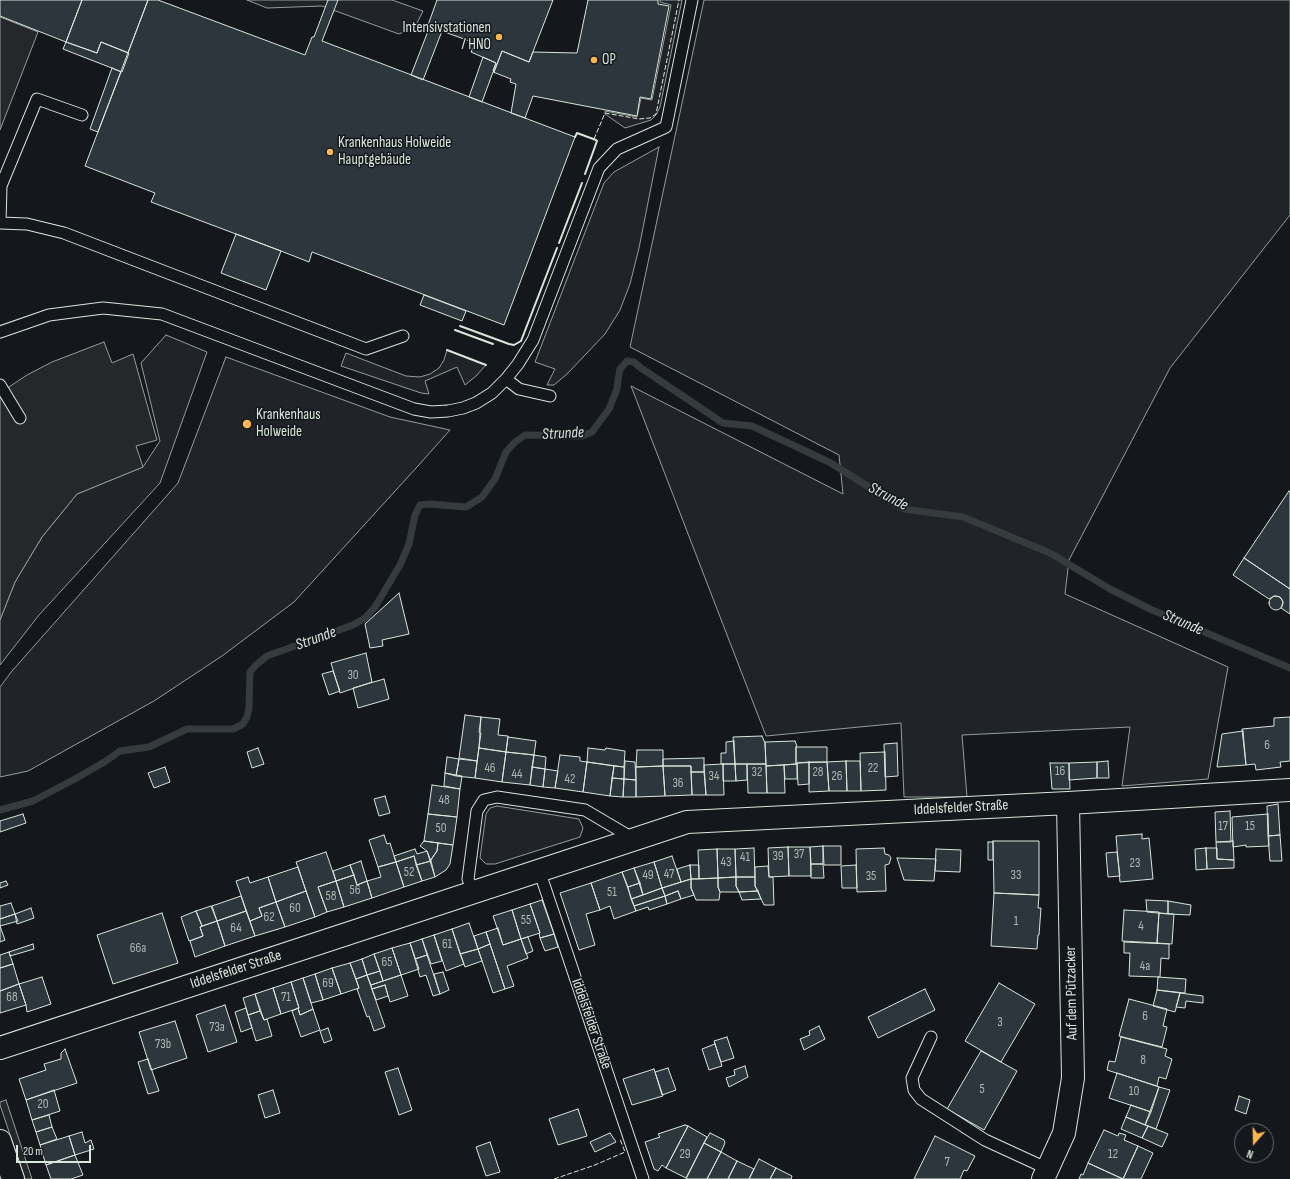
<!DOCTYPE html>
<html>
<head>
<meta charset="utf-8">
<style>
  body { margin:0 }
  #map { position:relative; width:1290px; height:1179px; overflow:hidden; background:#14181c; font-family:"Sofia Sans Condensed",sans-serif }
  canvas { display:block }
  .north { position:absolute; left:1234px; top:1123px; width:40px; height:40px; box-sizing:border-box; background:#14181c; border:1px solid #626a69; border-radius:50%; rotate:200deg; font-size:11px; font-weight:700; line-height:16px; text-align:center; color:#d8e6dc }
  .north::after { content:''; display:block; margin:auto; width:14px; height:18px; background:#ffb74d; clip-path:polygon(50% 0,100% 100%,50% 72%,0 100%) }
  .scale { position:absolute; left:16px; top:1145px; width:75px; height:18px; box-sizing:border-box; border:2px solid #d8e6dc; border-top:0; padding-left:5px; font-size:12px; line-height:14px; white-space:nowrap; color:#d8e6dc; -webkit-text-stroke:3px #14181c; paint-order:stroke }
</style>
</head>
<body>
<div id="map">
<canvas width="1290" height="1179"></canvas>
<div class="north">N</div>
<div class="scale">20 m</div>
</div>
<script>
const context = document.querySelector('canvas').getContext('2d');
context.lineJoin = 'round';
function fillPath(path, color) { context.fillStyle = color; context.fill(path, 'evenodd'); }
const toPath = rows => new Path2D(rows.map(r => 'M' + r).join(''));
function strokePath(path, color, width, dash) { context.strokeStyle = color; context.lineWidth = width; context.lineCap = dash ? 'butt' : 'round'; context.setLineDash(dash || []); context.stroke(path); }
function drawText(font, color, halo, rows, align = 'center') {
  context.font = font + ' "Sofia Sans Condensed",sans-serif'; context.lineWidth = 3; context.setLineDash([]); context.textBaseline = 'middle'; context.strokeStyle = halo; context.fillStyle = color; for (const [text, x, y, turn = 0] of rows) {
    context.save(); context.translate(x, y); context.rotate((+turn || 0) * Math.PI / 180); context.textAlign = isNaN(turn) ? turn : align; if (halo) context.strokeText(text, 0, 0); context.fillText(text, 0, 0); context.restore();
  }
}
const green = toPath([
  [247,0,392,0,423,11,415,27,399,34,322,6,267,8,247,0],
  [660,0,682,0,660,107,656,115,651,120,625,128,605,114,605,111,637,117,641,98,652,100,671,5,660,2,660,0],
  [704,0,1290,0,1290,215,1170,368,1069,560,1065,594,1228,667,1208,779,1122,786,1130,727,962,735,967,797,904,797,901,723,766,736,631,386,843,494,839,455,630,347,704,0],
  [659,147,639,248,630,284,620,310,605,334,567,374,554,385,547,385,555,369,535,362,604,183,614,172,659,147],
  [166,335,207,352,160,483,39,615,0,665,0,620,15,582,42,537,77,494,143,467,160,441,141,363,166,335],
  [447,350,486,365,476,376,465,385,457,367,425,381,429,394,421,393,341,366,346,353,406,376,420,377,430,374,439,368,444,360,447,350],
  [226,357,390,417,450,430,417,467,294,602,222,656,154,701,28,771,0,777,0,687,12,671,178,483,226,357],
  [497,806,579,819,583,828,580,837,495,864,486,864,480,858,486,814,490,808,497,806]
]);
fillPath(green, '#202428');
strokePath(green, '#939e99', 1);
const parking = toPath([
  [0,17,38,32,0,130,0,17],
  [104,342,112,363,133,354,157,440,136,446,143,467,77,494,42,537,15,582,0,620,0,393,27,375,52,362,104,342],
  [6,1100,32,1179,25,1179,0,1105,0,1102,6,1100]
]);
fillPath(parking, '#24282b');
strokePath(parking, '#939e99', 1);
strokePath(toPath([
  [0,810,33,801,75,779,106,761,120,751,149,747,187,729,233,729,243,724,247,717,249,708,250,672,256,665,267,656,353,625,365,618,375,607,400,565,409,544,415,515,420,505,430,504,466,507,482,497,495,479,506,452,514,443,525,435,582,436,592,432,609,409,617,389,618,380,620,369,627,361,634,362,641,368,723,423,752,426,829,462,904,509,963,517,1050,553,1110,589,1152,610,1290,668]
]), '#363b3e', 7);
const building = toPath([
  [0,0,82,0,66,42,0,16,0,0],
  [82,0,148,0,128,53,101,42,97,53,66,42,82,0],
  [148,0,158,0,305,55,312,37,314,37,328,0,338,0,322,41,575,137,504,325,312,252,309,262,281,251,151,202,155,193,85,166,148,0],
  [437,0,553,0,529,62,502,51,494,72,493,71,496,63,471,52,475,43,442,31,423,80,411,75,430,26,428,25,437,0],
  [588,0,658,0,658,4,669,6,651,99,640,97,637,116,533,96,525,118,511,113,516,84,510,82,511,79,493,72,482,102,469,97,483,57,496,63,493,71,494,72,502,51,529,62,533,52,577,53,588,0],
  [66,42,97,53,101,42,129,53,122,72,63,49,66,42],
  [112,68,121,72,98,132,90,129,112,68],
  [236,234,281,251,266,290,221,273,236,234],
  [424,295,466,311,462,321,420,305,424,295],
  [1289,491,1290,492,1290,589,1244,558,1289,491],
  [1244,558,1290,589,1290,614,1281,608,1283,602,1280,597,1274,596,1269,599,1233,575,1244,558],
  [399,593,409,634,382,640,383,646,370,648,365,624,399,593],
  '1269 603a7 7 0 1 1 14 0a7 7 0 1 1-14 0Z',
  [366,653,372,682,340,693,331,663,366,653],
  [333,671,340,691,329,695,322,674,333,671],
  [384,679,389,699,358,708,353,688,384,679],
  [465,715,481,717,479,732,481,733,477,761,459,758,465,715],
  [481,717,500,719,498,735,508,736,506,752,479,748,481,717],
  [1290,717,1290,761,1280,762,1281,767,1256,770,1255,764,1246,765,1242,729,1274,726,1274,718,1290,717],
  [1243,731,1246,765,1217,767,1222,734,1243,731],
  [762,736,765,743,766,764,735,764,733,737,762,736],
  [508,737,536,741,534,755,506,752,508,737],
  [734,741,735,764,721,764,721,753,726,753,726,742,734,741],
  [795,741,797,746,796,747,796,764,766,766,765,742,795,741],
  [897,743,898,776,885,777,884,744,897,743],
  [796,747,827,747,827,762,797,763,796,764,796,747],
  [258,748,264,764,252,768,247,752,258,748],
  [479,748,506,752,502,782,475,778,479,748],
  [588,748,605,750,606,748,625,751,624,767,587,762,588,748],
  [637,750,663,750,663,766,636,767,637,750],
  [506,752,534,755,530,785,502,782,506,752],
  [885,752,886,790,861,791,860,753,885,752],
  [534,755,546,757,545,769,532,767,534,755],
  [560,755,580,757,580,761,587,762,583,792,555,788,560,755],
  [447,757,459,759,456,776,445,773,447,757],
  [704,758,704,772,691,772,691,766,663,766,663,759,704,758],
  [459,759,477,761,475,778,456,776,459,759],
  [625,761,635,762,636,780,624,779,625,761],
  [846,761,847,791,829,791,827,762,846,761],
  [846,761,860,761,861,791,847,791,846,761],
  [1108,761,1109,778,1097,778,1097,762,1108,761],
  [587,762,614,766,610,796,583,792,587,762],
  [809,762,827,762,829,791,809,792,809,762],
  [809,762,809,784,798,785,797,763,809,762],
  [1097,762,1097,778,1069,780,1069,763,1097,762],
  [1050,763,1069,763,1070,789,1052,789,1050,763],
  [723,764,724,795,706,795,704,765,723,764],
  [723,764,735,764,736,781,723,781,723,764],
  [735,764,747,764,747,780,736,781,735,764],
  [747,764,766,764,767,793,748,793,747,764],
  [797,764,797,779,785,779,784,765,797,764],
  [784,765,785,793,767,793,766,766,784,765],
  [614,766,624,767,624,779,612,778,614,766],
  [663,766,691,766,692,795,665,796,663,766],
  [663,766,665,796,636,797,636,767,663,766],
  [165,767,170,782,154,788,148,773,165,767],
  [532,767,545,769,543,787,530,785,532,767],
  [545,769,558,771,555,788,543,787,545,769],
  [691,772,704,772,706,795,692,795,691,772],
  [445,773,462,776,460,789,444,786,445,773],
  [612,778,624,779,623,797,610,796,612,778],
  [624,779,636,780,636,797,623,797,624,779],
  [432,785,460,789,457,817,428,814,432,785],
  [385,796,390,813,379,816,374,799,385,796],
  [1278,804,1280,835,1268,836,1267,806,1278,804],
  [1230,811,1231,842,1216,842,1215,812,1230,811],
  [23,814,26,823,0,832,0,821,23,814],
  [428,814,457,817,453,845,424,841,428,814],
  [1268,814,1269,846,1246,847,1246,845,1233,847,1232,817,1268,814],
  [1142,834,1142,839,1149,838,1153,879,1120,882,1116,836,1142,834],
  [384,835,387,844,390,843,396,862,378,867,369,840,384,835],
  [1280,835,1282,861,1270,861,1268,836,1280,835],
  [424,841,438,843,437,851,430,861,427,851,420,846,424,841],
  [993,841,1039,841,1039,895,994,893,993,841],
  [1233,841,1234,860,1217,859,1216,842,1233,841],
  [988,842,993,842,993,860,988,860,988,842],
  [438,843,453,845,450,864,446,870,435,877,430,861,437,851,438,843],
  [823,846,823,864,811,864,810,847,823,846],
  [823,846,841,846,841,865,824,865,823,846],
  [788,847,810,847,811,876,789,876,788,847],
  [788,847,789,876,769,877,768,848,788,847],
  [754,848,755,877,736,877,735,849,754,848],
  [884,848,885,854,889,855,891,858,889,864,885,865,886,891,857,892,856,849,884,848],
  [1206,848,1207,869,1196,870,1195,849,1206,848],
  [1206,848,1217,848,1217,859,1234,860,1234,868,1207,869,1206,848],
  [415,849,417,854,427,851,431,861,416,865,414,856,396,862,394,856,415,849],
  [717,849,735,849,736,877,718,878,717,849],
  [717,849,718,878,699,879,698,850,717,849],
  [936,849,961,850,960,872,935,871,936,849],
  [326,852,336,881,318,887,327,912,315,917,296,862,326,852],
  [1117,852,1120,876,1108,877,1106,853,1117,852],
  [414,856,422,881,404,887,396,862,414,856],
  [672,856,681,882,662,888,654,862,672,856],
  [897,858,936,859,934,881,904,880,897,858],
  [361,861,367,881,357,885,350,865,361,861],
  [431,861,435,877,422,881,416,865,431,861],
  [396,862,404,887,372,898,367,881,381,877,378,867,396,862],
  [654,862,662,888,643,895,634,868,654,862],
  [811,864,823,864,824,878,811,878,811,864],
  [350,865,354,875,336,881,333,871,350,865],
  [690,865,699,865,699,879,691,879,690,865],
  [690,865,691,879,681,882,677,869,690,865],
  [856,865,857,888,842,888,841,866,856,865],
  [768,866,769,877,773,877,774,905,764,905,755,886,755,867,768,866],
  [298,867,306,891,276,902,268,877,298,867],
  [634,868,640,883,628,887,622,872,634,868],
  [622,872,636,911,614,919,610,906,600,910,591,883,622,872],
  [354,875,357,885,367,881,372,898,344,907,336,881,354,875],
  [248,877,250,883,268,877,276,902,259,908,262,916,250,921,236,881,248,877],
  [736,877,736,886,739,892,720,892,718,887,718,878,736,877],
  [736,877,755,877,755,886,758,891,739,892,736,886,736,877],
  [718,878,718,887,720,892,719,900,696,900,691,888,691,879,718,878],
  [691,879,691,888,694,895,681,899,678,891,665,896,662,888,691,879],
  [6,881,8,885,0,888,0,883,6,881],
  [336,881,344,907,327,912,318,887,336,881],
  [591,883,600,910,586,914,595,945,579,950,560,893,591,883],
  [640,883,643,895,631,899,628,887,640,883],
  [662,888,665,896,634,906,631,899,662,888],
  [306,891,315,917,285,927,276,902,306,891],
  [678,891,681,899,667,904,665,896,678,891],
  [758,891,761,899,742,900,739,892,758,891],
  [994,893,1039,895,1038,908,1041,908,1039,935,1038,935,1037,949,991,946,994,893],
  [241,896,246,911,217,921,212,906,241,896],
  [665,896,667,904,649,910,648,907,636,911,634,906,665,896],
  [542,900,554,934,540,938,539,933,540,933,530,904,542,900],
  [1146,900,1168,901,1168,914,1147,912,1146,900],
  [1168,901,1191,905,1190,915,1168,914,1168,901],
  [276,902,285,927,255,936,250,921,262,916,259,908,276,902],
  [11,903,15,914,0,919,0,906,11,903],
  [530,904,540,933,521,939,512,910,530,904],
  [211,906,217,921,202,926,196,911,211,906],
  [31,908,34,918,17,924,15,914,31,908],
  [512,910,521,939,503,945,493,916,512,910],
  [1124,910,1159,912,1157,943,1122,941,1124,910],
  [196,911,202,926,200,927,203,936,189,941,181,917,196,911],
  [246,911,255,936,225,946,217,921,246,911],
  [162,913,178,963,113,984,97,935,162,913],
  [1159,913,1174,914,1172,944,1157,943,1159,913],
  [15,914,18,921,0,926,0,919,15,914],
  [217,921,225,946,195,957,190,941,203,936,200,927,217,921],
  [469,923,478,949,460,954,452,929,469,923],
  [0,926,5,940,0,942,0,926],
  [498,928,503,945,521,939,528,958,507,966,514,986,505,989,486,932,498,928],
  [452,929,464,964,446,971,434,935,452,929],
  [486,932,490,944,478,949,474,936,486,932],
  [554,934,558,947,545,951,540,938,554,934],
  [434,935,442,961,431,964,422,939,434,935],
  [528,937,533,951,526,954,521,939,528,937],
  [422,939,427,955,415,959,410,943,422,939],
  [1124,942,1169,944,1169,959,1161,958,1160,977,1129,976,1130,953,1124,953,1124,942],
  [410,943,419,969,401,975,392,948,410,943],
  [33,944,34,949,10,956,9,952,33,944],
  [490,944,505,989,493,993,478,949,490,944],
  [392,948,401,975,383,981,374,954,392,948],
  [478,949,482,961,465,967,460,954,478,949],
  [9,952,13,964,0,968,0,955,9,952],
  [374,954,380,971,367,975,362,959,374,954],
  [427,955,440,994,433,996,426,975,420,977,415,959,427,955],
  [362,959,367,975,356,979,350,963,362,959],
  [350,963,359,988,341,994,332,968,350,963],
  [13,964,19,984,0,991,0,968,13,964],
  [332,968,341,994,323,1000,315,974,332,968],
  [380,971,383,981,371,985,367,975,380,971],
  [443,972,449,990,440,994,434,974,443,972],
  [315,974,323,1000,311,1003,303,978,315,974],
  [367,975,385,1027,374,1031,369,1016,367,1017,357,989,359,988,356,979,367,975],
  [401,975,408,996,390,1002,385,985,372,989,371,985,401,975],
  [42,977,51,1004,27,1012,26,1005,19,984,42,977],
  [1158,977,1186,979,1185,993,1157,990,1158,977],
  [303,978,313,1009,300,1015,298,1008,299,1008,291,982,303,978],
  [291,982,299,1008,281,1014,273,988,291,982],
  [999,983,1035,1004,1001,1062,965,1041,999,983],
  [19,984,26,1005,0,1013,0,991,19,984],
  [385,985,388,996,376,1000,372,989,385,985],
  [273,988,281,1014,264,1020,255,994,273,988],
  [925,989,935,1010,878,1038,868,1017,925,989],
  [1157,990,1180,993,1175,1012,1153,1006,1157,990],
  [1180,993,1203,996,1203,1003,1186,1001,1185,1008,1176,1007,1180,993],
  [255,994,260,1011,248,1015,243,998,255,994],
  [1129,999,1167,1009,1163,1026,1167,1027,1162,1047,1119,1036,1129,999],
  [225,1005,237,1042,208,1052,196,1015,225,1005],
  [246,1008,252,1028,241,1032,235,1012,246,1008],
  [298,1008,300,1015,313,1009,320,1030,301,1037,292,1011,298,1008],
  [260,1011,264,1020,267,1019,272,1036,256,1041,248,1015,260,1011],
  [175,1021,187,1058,151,1070,139,1032,175,1021],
  [819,1026,825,1039,804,1050,800,1039,810,1035,809,1031,819,1026],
  [328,1028,332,1040,324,1043,320,1031,328,1028],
  [727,1037,734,1058,721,1062,714,1041,727,1037],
  [1121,1037,1167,1049,1165,1056,1172,1059,1166,1079,1159,1077,1157,1086,1107,1070,1109,1061,1115,1062,1121,1037],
  [715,1044,722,1066,709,1070,702,1049,715,1044],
  [65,1049,77,1083,26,1100,19,1079,46,1070,44,1064,61,1059,61,1053,65,1049],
  [981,1051,1017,1071,984,1130,947,1109,981,1051],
  [148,1059,159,1091,148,1094,138,1062,148,1059],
  [745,1066,748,1077,729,1087,726,1078,735,1075,734,1070,745,1066],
  [398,1068,412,1110,399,1115,385,1072,398,1068],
  [668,1068,676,1090,662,1095,655,1072,668,1068],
  [654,1069,663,1096,632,1105,623,1079,654,1069],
  [1117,1073,1159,1087,1151,1112,1109,1098,1117,1073],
  [1159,1087,1170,1090,1156,1129,1145,1125,1159,1087],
  [54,1090,60,1111,32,1120,26,1100,54,1090],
  [273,1090,280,1113,265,1118,258,1095,273,1090],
  [1239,1096,1250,1100,1246,1114,1235,1110,1239,1096],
  [1131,1105,1151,1112,1145,1125,1126,1117,1131,1105],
  [578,1109,587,1136,558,1145,549,1119,578,1109],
  [49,1115,52,1127,36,1132,32,1120,49,1115],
  [1126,1117,1148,1126,1142,1138,1121,1129,1126,1117],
  [685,1125,688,1126,666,1168,662,1165,658,1171,654,1169,645,1142,660,1137,658,1134,685,1125],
  [688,1126,707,1137,686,1178,666,1168,688,1126],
  [1148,1126,1168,1134,1162,1147,1142,1138,1148,1126],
  [52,1127,57,1139,40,1145,36,1132,52,1127],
  [1104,1130,1118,1136,1119,1133,1126,1135,1124,1140,1138,1146,1123,1179,1088,1163,1104,1130],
  [82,1132,85,1143,91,1140,94,1149,75,1155,69,1136,82,1132],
  [610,1133,616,1142,595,1152,590,1142,610,1133],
  [710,1133,724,1140,725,1143,721,1152,704,1143,710,1133],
  [69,1136,75,1155,46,1165,40,1145,69,1136],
  [935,1136,975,1156,967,1171,964,1170,960,1179,914,1179,935,1136],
  [490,1142,500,1172,486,1176,476,1147,490,1142],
  [704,1143,721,1152,707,1179,686,1179,704,1143],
  [1138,1146,1153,1153,1141,1179,1123,1179,1138,1146],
  [721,1152,737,1161,728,1179,707,1179,721,1152],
  [75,1155,83,1175,71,1179,51,1179,46,1165,75,1155],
  [759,1159,776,1168,770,1179,749,1179,759,1159],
  [737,1161,754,1169,749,1179,728,1179,737,1161],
  [1088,1163,1123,1179,1079,1179,1081,1174,1083,1175,1088,1163],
  [776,1168,792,1176,791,1179,770,1179,776,1168]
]);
fillPath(building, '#2c363c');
strokePath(building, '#d8e6dc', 1);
const lane = toPath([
  [0,223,27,224,64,233,366,349,403,336],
  [0,223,1,186,37,99,82,115],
  [0,332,49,315,103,308,162,314,414,409,431,412,448,411,463,408,476,403,492,393,506,379,518,364,533,340,599,168,617,149,666,127,692,0],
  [506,379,519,389,550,396],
  [0,385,20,418],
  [539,870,643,1179],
  [473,892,468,879,477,811,484,800,497,797,585,810,634,839],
  [931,1037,912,1078,914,1090,921,1099,985,1140,1048,1169]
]);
const street = toPath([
  [0,1048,687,822,1068,803,1290,790],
  [0,1141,13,1179],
  [1043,1179,1064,1133,1073,1078,1068,803]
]);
strokePath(lane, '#d8e6dc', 13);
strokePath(street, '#d8e6dc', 24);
strokePath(lane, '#14181c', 11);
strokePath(street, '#14181c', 22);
strokePath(toPath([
  [594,139,605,113,639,119,650,118,656,114,679,0],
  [455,330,493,344],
  [447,350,486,365],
  [554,1179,595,1165,625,1152,620,1139]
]), '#d8e6dc', 1, [5, 2]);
strokePath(toPath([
  [575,137,577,133,596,140,597,141,585,174],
  [559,243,582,183],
  [460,326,509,344,514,345,521,341,557,248],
  [455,330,493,344],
  [447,350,486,365]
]), '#d8e6dc', 2);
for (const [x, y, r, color] of [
  [499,37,4,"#ffb74d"],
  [594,60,4,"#ffb74d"],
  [330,152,4,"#ffb74d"],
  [247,424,5,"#ffb74d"]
]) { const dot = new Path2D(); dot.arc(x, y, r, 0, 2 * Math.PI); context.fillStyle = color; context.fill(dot); strokePath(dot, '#14181c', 1.5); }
drawText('13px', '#adbab4', null, [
  ["30",353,676],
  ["6",1267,746],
  ["46",490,769],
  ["22",873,769],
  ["16",1060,772],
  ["32",757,773],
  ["28",818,773],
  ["44",517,775],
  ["34",714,777],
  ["26",837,777],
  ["42",570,780],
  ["36",678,784],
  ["48",444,801],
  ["17",1223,827],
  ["15",1250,827],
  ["50",441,829],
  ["37",799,855],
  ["39",778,857],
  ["41",745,858],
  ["43",726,863],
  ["23",1135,864],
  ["52",409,873],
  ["47",669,875],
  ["49",648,876],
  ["33",1016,876],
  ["35",871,877],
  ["56",355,891],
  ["51",612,893],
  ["58",331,897],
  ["60",295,909],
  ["62",269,918],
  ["55",526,921],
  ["1",1016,922],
  ["4",1141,927],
  ["64",236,929],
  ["61",447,945],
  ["66a",138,949],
  ["65",387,963],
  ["4a",1145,967],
  ["69",328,984],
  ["68",12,998],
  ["71",286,998],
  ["6",1145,1017],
  ["3",1000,1023],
  ["73a",217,1028],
  ["73b",163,1045],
  ["8",1143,1061],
  ["5",982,1090],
  ["10",1134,1092],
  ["20",43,1105],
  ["29",685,1155],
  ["12",1113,1155],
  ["7",947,1163]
]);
drawText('15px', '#d8e6dc', '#14181c', [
  ["Intensivstationen",491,28,"right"],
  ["/ HNO",491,45,"right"],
  ["OP",602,60],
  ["Krankenhaus Holweide",338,143],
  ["Hauptgebäude",338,160],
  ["Krankenhaus",256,415],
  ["Holweide",256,432]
], 'left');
drawText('15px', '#d8e6dc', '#14181c', [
  ["Iddelsfelder Straße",961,808,-3],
  ["Iddelsfelder Straße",236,970,-18],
  ["Auf dem Pützacker",1072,993,-91],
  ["Iddelsfelder Straße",591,1024,71]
]);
drawText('italic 16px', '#d8e6dc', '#14181c', [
  ["Strunde",563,434,-3],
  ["Strunde",888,497,28],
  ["Strunde",1183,623,23],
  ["Strunde",316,639,-20]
]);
</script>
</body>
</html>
